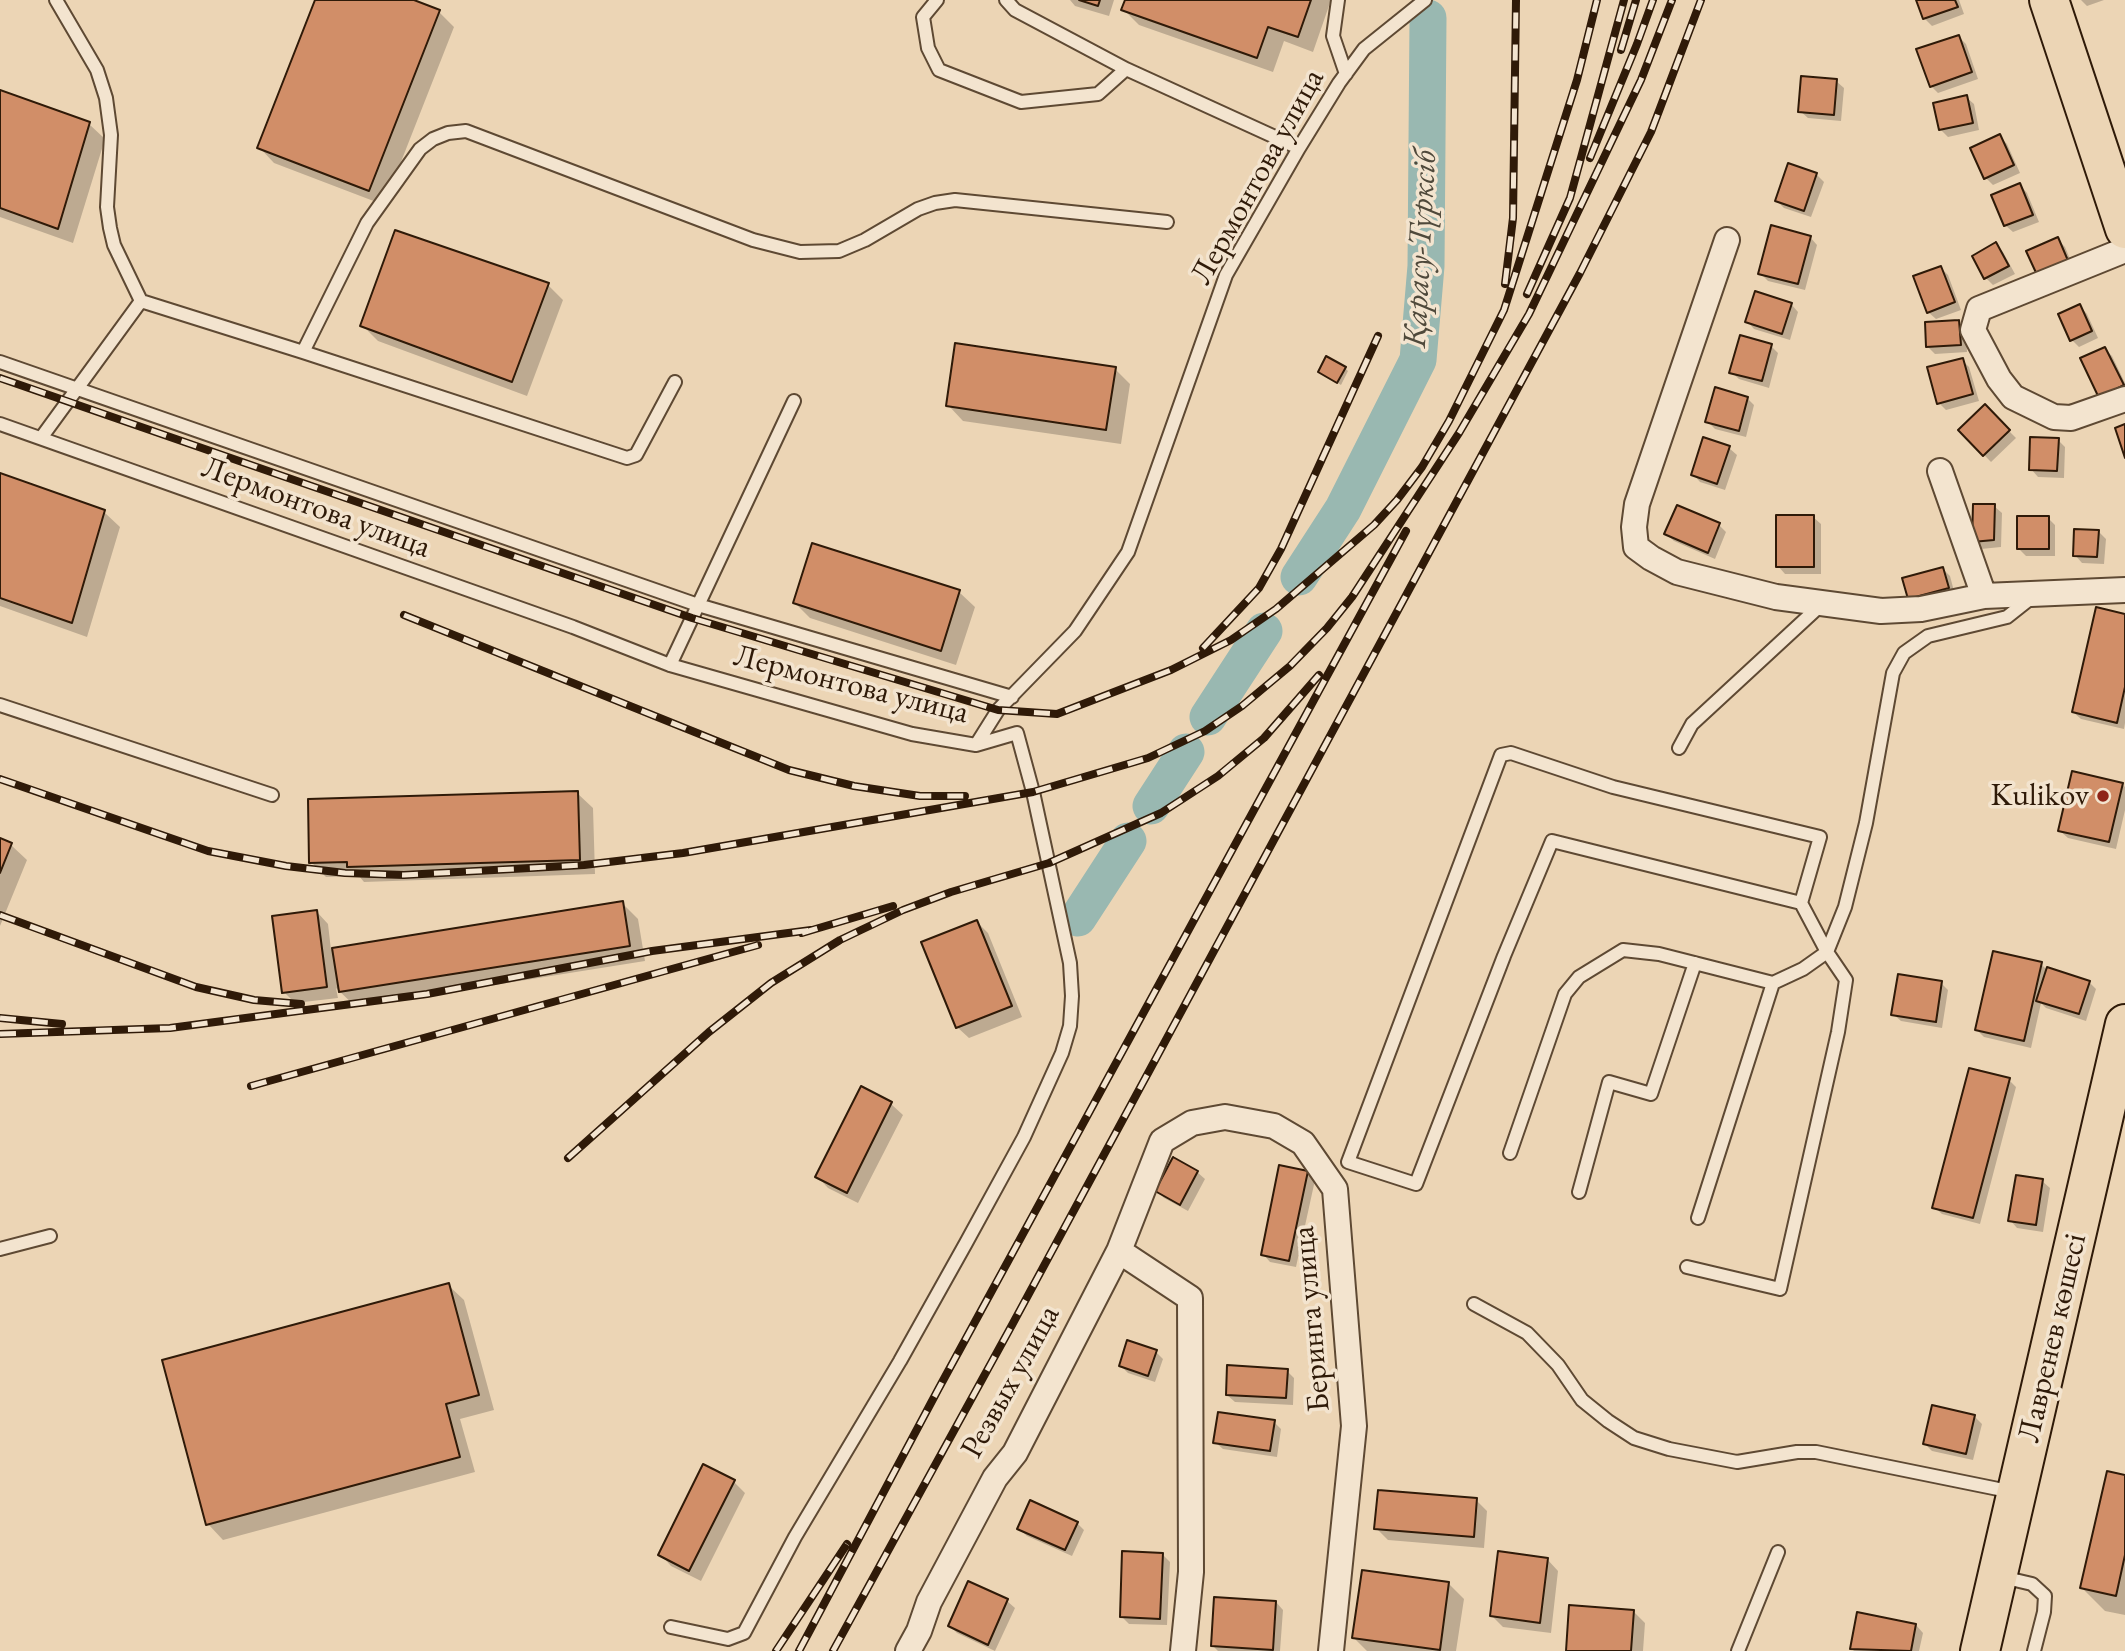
<!DOCTYPE html>
<html>
<head>
<meta charset="utf-8">
<style>
  body { margin:0 }
  canvas { display:block; background:#ecd5b5 }
</style>
</head>
<body>
<canvas width="2125" height="1651"></canvas>
<script>
const context = document.querySelector('canvas').getContext('2d');
context.lineJoin = 'round';
function fillPath(path, color) { context.fillStyle = color; context.fill(path, 'evenodd'); }
const toPath = rows => new Path2D(rows.map(r => 'M' + r).join(''));
function strokePath(path, color, width, dash) { context.strokeStyle = color; context.lineWidth = width; context.lineCap = dash ? 'butt' : 'round'; context.setLineDash(dash || []); context.stroke(path); }
function drawText(font, color, halo, rows, align = 'center') {
  context.font = font + ' "EB Garamond",serif'; context.lineWidth = 7; context.setLineDash([]); context.textBaseline = 'middle'; context.strokeStyle = halo; context.fillStyle = color; for (const [text, x, y, turn = 0] of rows) {
    context.save(); context.translate(x, y); context.rotate((+turn || 0) * Math.PI / 180); context.textAlign = isNaN(turn) ? turn : align; if (halo) context.strokeText(text, 0, 0); context.fillText(text, 0, 0); context.restore();
  }
}
fillPath(toPath([
  [317,0,409,0,439,12,454,27,384,205,274,163,259,147],
  [1070,0,1114,0,1109,16,1075,6],
  [1127,0,1331,0,1313,52,1284,41,1273,72,1139,25,1123,9],
  [1918,0,1959,0,1964,14,1932,26,1924,18],
  [2081,0,2104,0,2087,6],
  [1959,37,1966,44,1978,79,1938,93,1931,86],
  [1836,81,1844,88,1841,121,1808,118,1800,111],
  [0,92,89,124,105,139,73,243,0,217],
  [1966,97,1974,104,1979,130,1948,137,1941,130],
  [1999,136,2007,144,2020,173,1993,185,1986,178],
  [1816,174,1824,182,1811,217,1784,208,1777,201],
  [2020,185,2027,193,2039,222,2013,232,2005,225],
  [1810,237,1817,245,1805,290,1768,281,1760,273],
  [2057,239,2065,247,2075,271,2046,283],
  [1996,245,2003,252,2015,274,1993,285,1986,278],
  [1941,268,1948,275,1961,310,1936,319,1928,312],
  [548,285,563,300,527,396,378,341,362,325],
  [1791,304,1798,312,1790,340,1754,329,1747,321],
  [2080,306,2087,314,2098,338,2079,347,2072,340],
  [1958,322,1966,329,1967,352,1935,354,1928,347],
  [1771,346,1778,353,1769,388,1739,379,1731,372],
  [2105,349,2112,356,2125,383,2125,395,2107,404],
  [1962,360,1969,367,1979,401,1946,410,1939,403],
  [1345,368,1348,371,1341,385,1320,372],
  [1115,369,1130,384,1121,444,963,421,948,405],
  [1747,398,1754,405,1746,437,1715,429,1707,421],
  [1984,406,2016,438,1991,462,1960,430],
  [1704,440,1729,448,1737,455,1725,490,1700,482,1693,474],
  [2058,440,2065,447,2064,478,2038,477,2031,469],
  [0,475,104,512,120,527,87,637,0,606],
  [1994,506,2002,513,2001,547,1981,549,1974,541],
  [1813,517,1821,524,1821,574,1785,574,1778,566],
  [2048,518,2055,525,2055,556,2026,556,2018,548],
  [1719,525,1726,532,1715,559,1674,541,1666,534],
  [2099,532,2106,539,2104,564,2082,563,2075,555],
  [1943,569,1950,576,1955,595,1910,598],
  [959,592,975,607,956,665,810,618,795,603],
  [2125,615,2125,723,2124,729,2081,719,2073,712],
  [2122,784,2125,787,2125,810,2116,849,2068,838,2060,831],
  [577,793,593,808,595,874,364,882,359,876,326,877,311,862],
  [0,840,11,845,27,860,0,926],
  [622,903,638,919,645,961,356,1007,336,988,338,998,295,1003,284,992,317,912,328,924,331,950],
  [977,922,988,933,1022,1017,969,1038,957,1027],
  [2041,964,2047,970,2089,982,2096,989,2086,1021,2046,1008,2041,1003,2031,1048,1984,1037,1977,1030],
  [1941,983,1948,990,1942,1028,1901,1021,1893,1014],
  [2009,1080,2016,1087,1980,1224,1942,1214,1934,1207],
  [861,1089,891,1104,903,1115,858,1203,828,1188,817,1176],
  [1197,1172,1205,1179,1188,1211,1164,1198,1157,1191],
  [1307,1172,1315,1180,1296,1267,1270,1262,1263,1254],
  [2042,1181,2050,1188,2043,1232,2017,1228,2010,1220],
  [448,1285,464,1300,494,1410,460,1419,475,1472,223,1540,208,1524],
  [1156,1352,1163,1359,1155,1382,1128,1373,1121,1366],
  [1287,1371,1294,1378,1293,1405,1235,1402,1227,1395],
  [1933,1407,1975,1417,1982,1424,1973,1460,1932,1451,1925,1444],
  [1274,1422,1281,1429,1277,1457,1223,1449,1215,1442],
  [2125,1477,2125,1615,2105,1611,2082,1588],
  [734,1482,745,1493,701,1581,671,1566,660,1554],
  [1476,1500,1487,1511,1484,1548,1388,1540,1376,1528],
  [1077,1523,1084,1530,1072,1556,1027,1536,1019,1529],
  [1162,1554,1170,1562,1167,1625,1129,1624,1121,1616],
  [1547,1559,1558,1571,1551,1633,1503,1627,1492,1616],
  [1448,1583,1464,1599,1456,1651,1367,1651,1354,1638],
  [1007,1601,1015,1608,995,1651,957,1633,950,1626],
  [1276,1602,1283,1610,1280,1651,1218,1651,1213,1646],
  [1633,1611,1645,1623,1643,1651,1567,1651],
  [1916,1625,1923,1633,1919,1651,1854,1651,1852,1649]
]), '#0003');
strokePath(toPath([
  [1299,577,1343,509,1418,360,1426,266,1428,18],
  [1208,717,1264,631],
  [1151,806,1186,752],
  [1078,918,1128,841]
]), '#99b8b1', 37);
const building = toPath([
  [315,0,414,0,440,10,369,191,257,148,315,0],
  [1079,0,1100,0,1098,6,1079,0],
  [1125,0,1311,0,1298,37,1268,27,1257,58,1121,10,1125,0],
  [1916,0,1955,0,1958,7,1923,19,1916,0],
  [1959,35,1972,72,1930,87,1916,49,1959,35],
  [1801,76,1837,79,1834,115,1798,112,1801,76],
  [0,90,90,122,58,229,0,208,0,90],
  [1967,95,1973,123,1939,130,1933,103,1967,95],
  [2000,134,2014,165,1984,179,1970,148,2000,134],
  [1788,163,1817,173,1804,211,1775,201,1788,163],
  [2020,183,2033,215,2004,226,1991,195,2020,183],
  [1771,225,1811,236,1798,284,1758,274,1771,225],
  [395,230,549,283,512,382,360,326,395,230],
  [2058,237,2069,263,2038,277,2026,251,2058,237],
  [1996,242,2009,266,1984,279,1972,256,1996,242],
  [1941,266,1955,302,1927,313,1913,276,1941,266],
  [1755,291,1792,303,1782,334,1745,322,1755,291],
  [2080,304,2092,331,2070,341,2058,314,2080,304],
  [1959,320,1961,345,1926,347,1925,322,1959,320],
  [1740,335,1772,344,1762,381,1729,373,1740,335],
  [955,343,1116,367,1106,430,946,406,955,343],
  [2105,347,2124,385,2099,398,2080,358,2105,347],
  [1326,356,1346,367,1337,383,1318,372,1326,356],
  [1963,358,1973,394,1937,404,1927,367,1963,358],
  [1715,387,1748,397,1739,431,1705,422,1715,387],
  [1985,404,2010,430,1983,456,1958,430,1985,404],
  [2125,424,2125,458,2115,428,2125,424],
  [1703,437,1730,446,1717,484,1691,475,1703,437],
  [2030,437,2059,438,2057,471,2029,470,2030,437],
  [0,473,105,510,72,623,0,598,0,473],
  [1973,504,1995,504,1994,540,1972,542,1973,504],
  [1677,505,1720,523,1708,553,1664,534,1677,505],
  [1776,515,1814,515,1814,567,1776,567,1776,515],
  [2017,516,2049,516,2049,549,2017,549,2017,516],
  [2074,529,2099,530,2097,557,2073,556,2074,529],
  [812,543,960,590,941,651,793,603,812,543],
  [1943,567,1949,588,1908,599,1902,578,1943,567],
  [2096,607,2125,614,2125,687,2117,723,2072,712,2096,607],
  [2072,771,2123,783,2109,842,2058,831,2072,771],
  [578,791,580,860,347,867,347,862,309,863,308,799,578,791],
  [0,838,12,843,0,873,0,838],
  [623,901,630,946,339,992,332,948,623,901],
  [317,910,327,987,282,993,272,916,317,910],
  [977,920,1012,1006,956,1028,921,942,977,920],
  [1993,951,2042,962,2024,1041,1975,1030,1993,951],
  [2047,967,2090,981,2079,1014,2036,1001,2047,967],
  [1898,974,1942,981,1936,1022,1891,1015,1898,974],
  [1969,1068,2010,1078,1973,1218,1932,1208,1969,1068],
  [861,1086,892,1102,847,1193,815,1177,861,1086],
  [1173,1157,1198,1171,1180,1205,1155,1191,1173,1157],
  [1279,1165,1308,1171,1289,1261,1261,1255,1279,1165],
  [2016,1175,2043,1179,2036,1225,2008,1221,2016,1175],
  [449,1283,479,1395,446,1404,460,1457,206,1525,162,1360,449,1283],
  [1127,1340,1157,1350,1148,1376,1119,1366,1127,1340],
  [1227,1365,1288,1369,1286,1398,1226,1395,1227,1365],
  [1932,1405,1975,1415,1966,1454,1923,1444,1932,1405],
  [1218,1412,1275,1420,1270,1451,1213,1443,1218,1412],
  [703,1464,735,1480,689,1571,658,1555,703,1464],
  [2107,1471,2125,1475,2125,1555,2116,1596,2080,1588,2107,1471],
  [1378,1490,1477,1498,1474,1537,1374,1529,1378,1490],
  [1030,1500,1078,1522,1065,1550,1017,1529,1030,1500],
  [1122,1551,1163,1553,1160,1619,1120,1617,1122,1551],
  [1498,1551,1548,1558,1540,1623,1490,1616,1498,1551],
  [1362,1570,1449,1582,1440,1650,1352,1638,1362,1570],
  [968,1581,1008,1599,988,1645,948,1626,968,1581],
  [1214,1597,1276,1601,1273,1650,1211,1646,1214,1597],
  [1569,1605,1634,1610,1631,1651,1566,1651,1569,1605],
  [1857,1612,1916,1624,1911,1651,1850,1649,1857,1612]
]);
fillPath(building, '#d18e68');
strokePath(building, '#2f1a08', 2);
const lane = toPath([
  [56,0,97,70,106,98,111,135,107,207,110,228,114,245,141,301],
  [937,0,923,17,928,48,939,70,1021,102,1098,94,1126,69,1299,148],
  [1006,0,1015,10,1126,69],
  [1338,0,1333,36,1346,74],
  [303,352,367,223,420,149,433,139,448,133,466,131,753,240,800,252,839,251,865,240,918,209,935,203,955,200,1167,222],
  [0,362,698,605,1012,697],
  [0,424,573,627,670,665,912,734,976,745,998,710,1075,631,1128,552,1226,275,1299,148,1339,83,1364,49,1425,0],
  [41,438,141,301,303,352,627,458,636,455,675,382],
  [670,665,794,401],
  [0,705,272,795],
  [1679,748,1692,724,1823,603],
  [1510,1153,1565,994,1579,977,1623,950,1659,954,1773,983,1803,969,1827,952,1845,907,1866,823,1893,673,1904,653,1928,636,2007,617,2031,598],
  [1579,1192,1609,1082,1651,1094,1695,963],
  [1698,1218,1773,983],
  [0,1249,50,1236],
  [1687,1267,1780,1289,1838,1032,1846,980,1827,952,1801,903,1552,841,1504,956,1416,1184,1348,1162,1501,755,1511,753,1613,787,1820,837,1801,903],
  [1474,1304,1527,1333,1558,1365,1582,1400,1608,1421,1634,1438,1669,1449,1737,1462,1797,1452,1816,1452,2013,1492],
  [2002,1577,2032,1584,2045,1596,2044,1612,2034,1651],
  [671,1627,728,1639,744,1633,795,1537,900,1361,966,1243,1024,1137,1062,1053,1070,1026,1072,996,1070,963,1033,792,1017,733,976,745],
  [1738,1651,1778,1552]
]);
const street = toPath([
  [1727,240,1637,504,1634,527,1636,547,1651,558,1677,572,1776,597,1881,611,1921,609,1984,596,2125,590],
  [2125,250,1979,309,1973,330,1999,379,2013,397,2054,417,2071,418,2125,399],
  [1940,471,1984,596],
  [1119,1251,1190,1298,1191,1572,1183,1651],
  [908,1651,919,1631,929,1602,995,1478,1015,1453,1119,1251,1162,1141,1192,1123,1225,1117,1274,1126,1303,1143,1335,1189,1354,1426,1331,1651]
]);
const primary = toPath([
  [2049,0,2125,229],
  [1980,1651,2125,1024]
]);
strokePath(lane, '#5e4933', 16);
strokePath(street, '#5e4933', 28);
strokePath(primary, '#2f1a08', 42);
strokePath(lane, '#f3e4cf', 12);
strokePath(street, '#f3e4cf', 24);
strokePath(primary, '#ecd5b5', 38);
const rail = toPath([
  [1621,50,1636,0],
  [1590,158,1637,44,1653,0],
  [1505,284,1513,218,1516,0],
  [1527,294,1570,198,1624,0],
  [0,378,692,618,998,710,1057,714,1171,670,1231,640,1276,609,1374,525,1397,500,1422,467,1449,421,1504,310,1577,80,1597,0],
  [404,615,789,770,854,786,920,796,965,796],
  [1203,648,1259,588,1281,549,1378,336],
  [0,779,208,851,286,866,345,873,404,875,584,865,683,853,1033,792,1148,758,1205,731,1242,706,1290,666,1327,628,1352,597,1459,433,1529,314,1641,80,1672,0],
  [0,915,196,987,254,1000,301,1004],
  [802,933,893,906],
  [0,1018,62,1024],
  [0,1034,170,1028,427,994,652,951,811,930],
  [251,1086,758,945],
  [568,1158,709,1032,771,983,840,940,903,910,951,892,1049,863,1161,813,1218,776,1264,738,1319,675],
  [776,1651,847,1544],
  [799,1651,940,1386,1406,531],
  [833,1651,1012,1325,1580,273,1651,132,1701,0]
]);
strokePath(rail, '#2f1a08', 8);
strokePath(rail, '#f3e4cf', 5, [16]);
for (const [x, y, r, color] of [
  [2103,796,7,"#8f2418"]
]) { const dot = new Path2D(); dot.arc(x, y, r, 0, 2 * Math.PI); context.fillStyle = color; context.fill(dot); strokePath(dot, '#f3e4cf', 2.5); }
drawText('32px', '#2f1a08', '#f3e4cf', [
  ["Лермонтова улица",1258,177,-61],
  ["Лермонтова улица",316,508,20],
  ["Лермонтова улица",851,685,14],
  ["Беринга улица",1312,1319,-95],
  ["Лавренев көшесі",2053,1338,-77],
  ["Резвых улица",1011,1382,-61]
]);
drawText('32px', '#2f1a08', '#f3e4cf', [
  ["Kulikov",2089,796]
], 'right');
drawText('italic 33px', '#4f493b', '#f3e4cf', [
  ["Қарасу-Түрксіб",1421,249,-87]
]);
</script>
</body>
</html>
